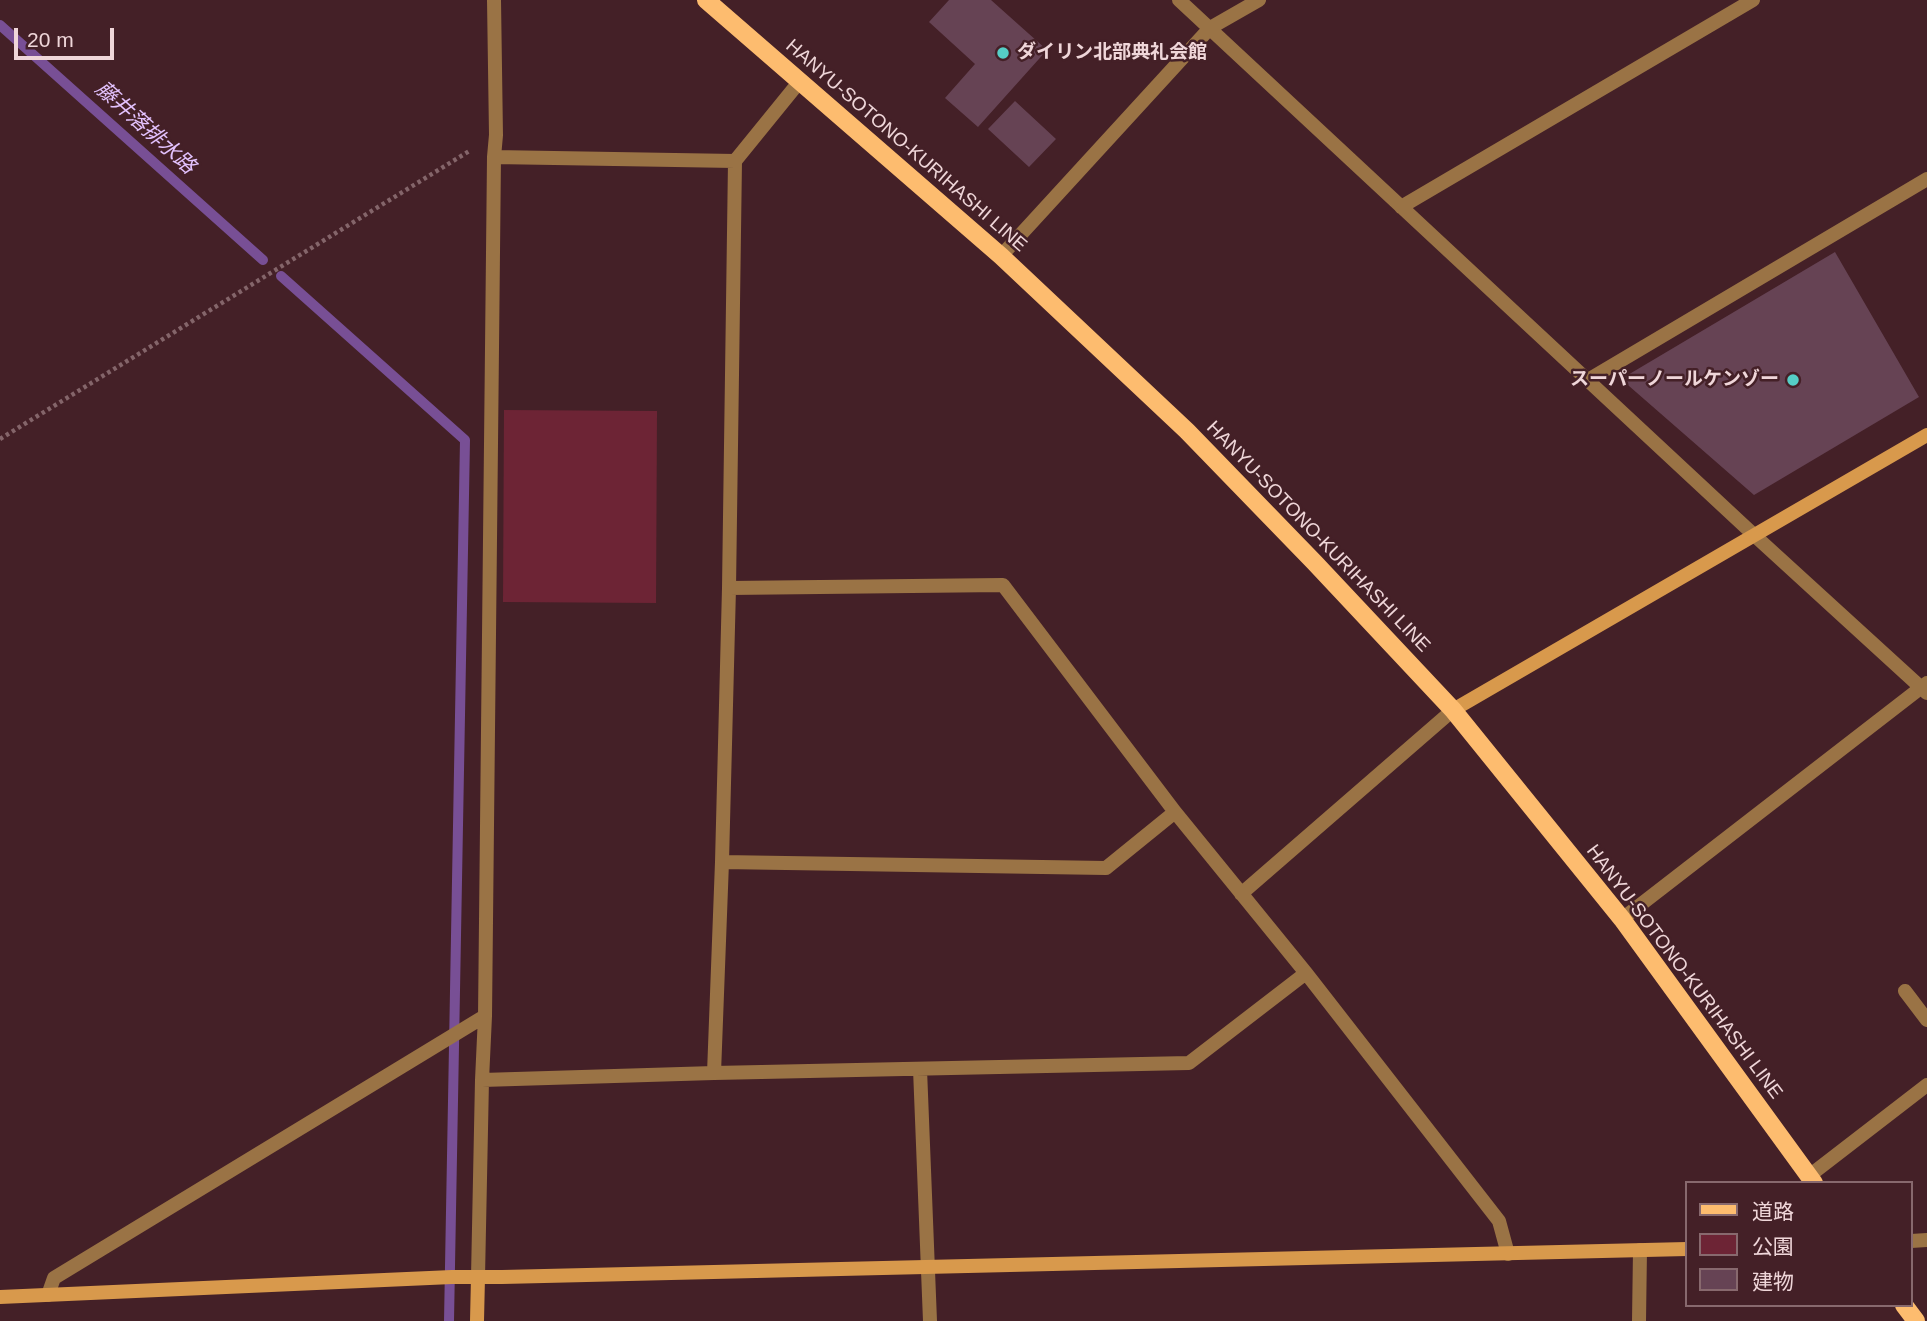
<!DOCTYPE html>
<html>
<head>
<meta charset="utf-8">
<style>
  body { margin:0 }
  #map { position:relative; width:1927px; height:1321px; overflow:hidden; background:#442027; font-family:Arial,"Noto Sans JP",sans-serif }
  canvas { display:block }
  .legend { position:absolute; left:1685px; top:1181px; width:228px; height:126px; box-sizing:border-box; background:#442027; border:2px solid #88696e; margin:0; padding:9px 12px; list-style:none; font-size:21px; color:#efd6d9 }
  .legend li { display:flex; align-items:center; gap:14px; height:35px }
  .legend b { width:35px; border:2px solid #88696e }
  .scale { position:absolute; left:14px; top:28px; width:100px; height:32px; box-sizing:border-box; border:4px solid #efd6d9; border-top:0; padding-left:9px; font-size:21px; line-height:24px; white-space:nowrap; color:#efd6d9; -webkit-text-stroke:5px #442027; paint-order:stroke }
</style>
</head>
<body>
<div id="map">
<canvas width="1927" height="1321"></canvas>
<ul class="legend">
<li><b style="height:9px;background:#fdbc6f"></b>道路</li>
<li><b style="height:19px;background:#6d2435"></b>公園</li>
<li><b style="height:19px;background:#664354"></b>建物</li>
</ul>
<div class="scale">20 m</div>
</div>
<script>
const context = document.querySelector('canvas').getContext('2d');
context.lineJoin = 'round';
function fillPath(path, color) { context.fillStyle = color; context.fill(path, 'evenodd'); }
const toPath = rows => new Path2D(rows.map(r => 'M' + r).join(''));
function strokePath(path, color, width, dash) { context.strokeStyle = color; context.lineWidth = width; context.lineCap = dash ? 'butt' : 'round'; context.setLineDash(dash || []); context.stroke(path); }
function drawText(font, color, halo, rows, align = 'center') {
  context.font = font + ' Arial,"Noto Sans JP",sans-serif'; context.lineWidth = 5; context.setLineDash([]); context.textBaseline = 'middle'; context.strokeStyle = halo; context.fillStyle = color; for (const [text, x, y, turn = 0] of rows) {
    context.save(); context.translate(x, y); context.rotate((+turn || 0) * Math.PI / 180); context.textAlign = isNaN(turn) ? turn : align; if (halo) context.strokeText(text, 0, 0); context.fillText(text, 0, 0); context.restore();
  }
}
fillPath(toPath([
  [504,410,657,411,656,603,503,602]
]), '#6d2435');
strokePath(toPath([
  [0,25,263,260],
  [281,276,465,440,449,1321]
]), '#784f95', 10);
fillPath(toPath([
  [949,0,991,0,1047,50,978,127,945,98,975,64,929,22],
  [1015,101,1056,139,1029,167,988,129],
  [1835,252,1919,397,1754,495,1621,379]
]), '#664354');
strokePath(toPath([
  [0,439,471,150]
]), '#84656a', 4.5, [3.5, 3.5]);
strokePath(toPath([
  [1905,991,1927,1020],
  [1809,1176,1927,1085]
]), '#9a7345', 14);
strokePath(toPath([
  [1179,0,1754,535,1927,693],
  [494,157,735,161],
  [1401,207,1753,0],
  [1001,256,1210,28,1259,0],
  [1588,380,1927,179],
  [729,588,1003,585,1175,812,1306,973,1499,1221,1508,1254],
  [722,862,1106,868,1175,812],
  [1241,894,1453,710],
  [1622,919,1927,683],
  [920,1069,930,1321],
  [714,1073,722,862,729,588,735,161,800,81],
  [482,1080,714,1073,1189,1063,1306,973],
  [1911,1241,1927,1240],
  [478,1277,482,1080,485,1016,494,157,496,135,494,0],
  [48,1295,54,1278,485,1016],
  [1639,1321,1640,1250]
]), '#9a7345', 14);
strokePath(toPath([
  [1453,710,1927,435],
  [0,1297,452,1277,502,1277,1687,1249],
  [477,1321,478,1277]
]), '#d8994c', 14);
strokePath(toPath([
  [706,0,1001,256,1187,431,1315,563,1453,710,1622,919,1814,1183],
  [1904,1305,1916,1321]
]), '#fdbc6f', 18);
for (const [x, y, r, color] of [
  [1003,53,7,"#55cec6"],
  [1793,380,7,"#55cec6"]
]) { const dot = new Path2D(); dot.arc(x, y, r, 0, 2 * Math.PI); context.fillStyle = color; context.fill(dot); strokePath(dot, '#442027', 2.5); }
drawText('bold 19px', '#efd6d9', '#442027', [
  ["ダイリン北部典礼会館",1017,53],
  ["スーパーノールケンゾー",1779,380,"right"]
], 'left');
drawText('19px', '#efd6d9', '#442027', [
  ["HANYU-SOTONO-KURIHASHI LINE",906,146,41],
  ["HANYU-SOTONO-KURIHASHI LINE",1318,537,46],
  ["HANYU-SOTONO-KURIHASHI LINE",1684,972,53]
]);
drawText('italic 21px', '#e3c2fe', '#442027', [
  ["藤井落排水路",145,128,42]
]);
</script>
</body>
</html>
